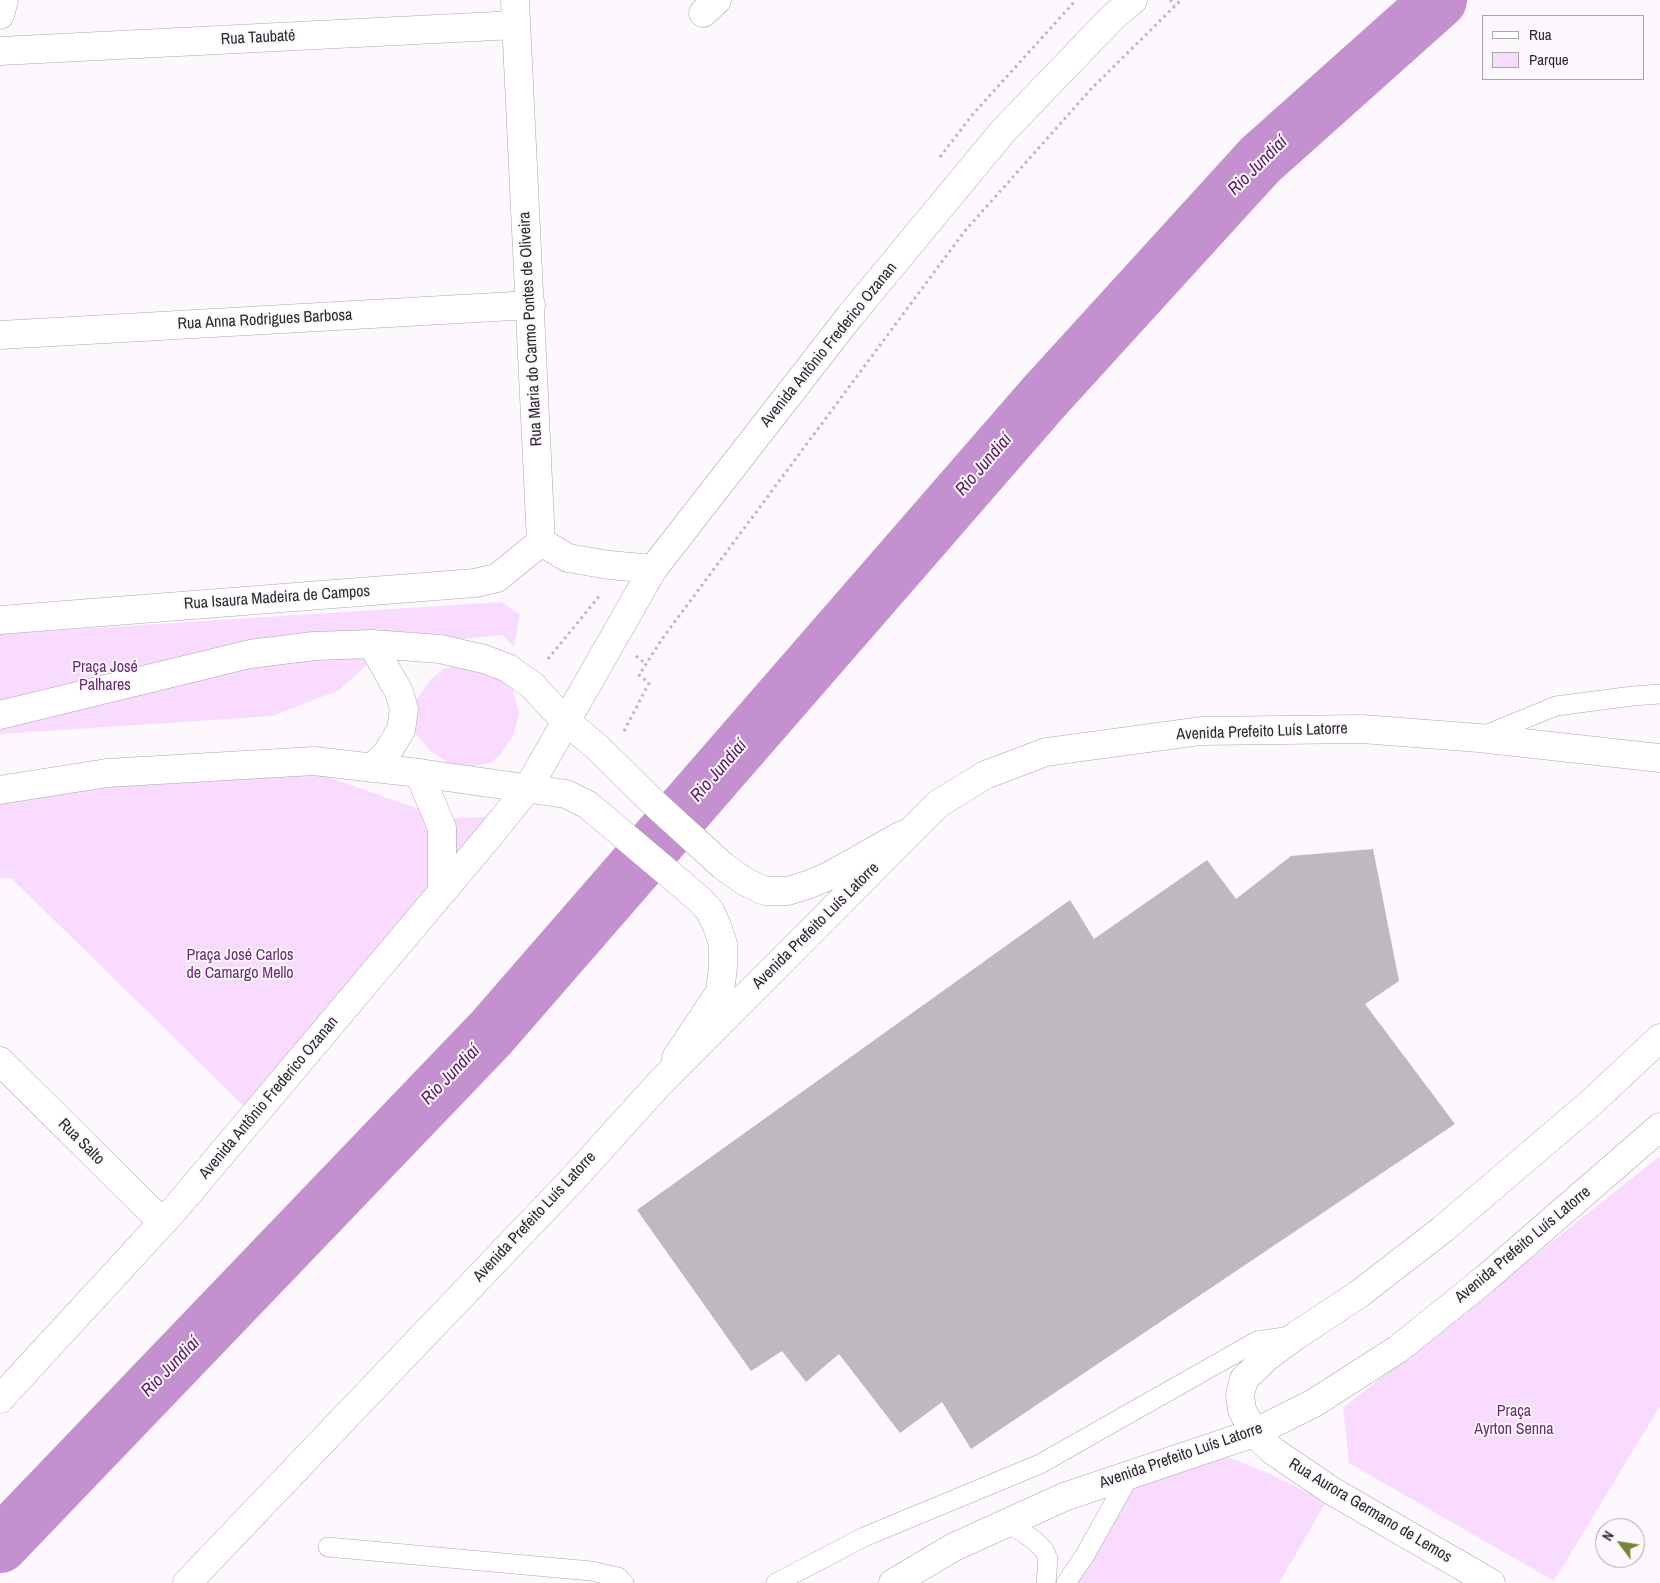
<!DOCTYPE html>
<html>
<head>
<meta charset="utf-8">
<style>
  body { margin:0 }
  #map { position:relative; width:1660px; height:1583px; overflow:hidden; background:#fdf8fe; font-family:"Archivo Narrow",sans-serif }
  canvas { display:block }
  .legend { position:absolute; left:1482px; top:15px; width:162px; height:65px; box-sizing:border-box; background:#fdf8fe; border:1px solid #a9a6aa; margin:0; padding:6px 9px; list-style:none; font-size:15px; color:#2b2a2c }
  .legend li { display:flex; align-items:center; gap:10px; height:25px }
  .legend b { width:25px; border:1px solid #a9a6aa }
  .north { position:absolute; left:1595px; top:1518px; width:50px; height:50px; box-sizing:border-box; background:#fdf8fe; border:1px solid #a9a6aa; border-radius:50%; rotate:301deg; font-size:14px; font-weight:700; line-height:20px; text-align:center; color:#2b2a2c }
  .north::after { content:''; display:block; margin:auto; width:18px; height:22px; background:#768533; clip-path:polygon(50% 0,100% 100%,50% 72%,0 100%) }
</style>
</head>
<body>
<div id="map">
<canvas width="1660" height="1583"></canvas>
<ul class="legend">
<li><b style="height:6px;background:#fff"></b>Rua</li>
<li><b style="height:14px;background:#f8dbfe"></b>Parque</li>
</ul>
<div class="north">N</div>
</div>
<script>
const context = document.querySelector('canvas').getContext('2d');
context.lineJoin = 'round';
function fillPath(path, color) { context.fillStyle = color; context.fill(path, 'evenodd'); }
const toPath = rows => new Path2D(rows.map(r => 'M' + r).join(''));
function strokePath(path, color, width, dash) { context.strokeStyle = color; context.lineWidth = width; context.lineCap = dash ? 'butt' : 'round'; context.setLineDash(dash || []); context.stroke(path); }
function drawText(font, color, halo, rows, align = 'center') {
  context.font = font + ' "Archivo Narrow",sans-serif'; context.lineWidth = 4; context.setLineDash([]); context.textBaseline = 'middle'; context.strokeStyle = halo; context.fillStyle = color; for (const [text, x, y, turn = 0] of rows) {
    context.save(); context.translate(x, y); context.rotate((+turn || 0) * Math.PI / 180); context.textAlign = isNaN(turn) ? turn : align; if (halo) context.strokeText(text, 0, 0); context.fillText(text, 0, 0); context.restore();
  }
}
fillPath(toPath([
  [501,602,520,614,514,647,503,635,388,646,339,690,273,716,0,734,0,634],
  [458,665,483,669,512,685,519,714,513,736,499,756,490,763,458,769,430,751,413,730,417,699,431,679,444,669],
  [252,775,322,775,445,818,488,817,248,1110,11,878,0,878,0,802,138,781],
  [1660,1156,1660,1406,1554,1581,1349,1463,1343,1408],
  [1216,1452,1272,1475,1326,1502,1279,1583,1069,1583,1125,1469]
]), '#f8dbfe');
strokePath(toPath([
  [0,1545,491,1033,1044,397,1260,160,1439,0]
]), '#c590d0', 56);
fillPath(toPath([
  [1373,849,1399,981,1365,1004,1455,1124,971,1449,942,1402,900,1433,839,1354,806,1382,782,1351,751,1371,637,1210,1070,900,1094,939,1207,860,1236,899,1291,856]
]), '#bdb9be');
const lane = toPath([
  [1483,736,1556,706,1633,696,1660,694],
  [1007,1522,1034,1540,1044,1550,1048,1559,1046,1583],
  [328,1547,591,1571,618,1577,624,1583],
  [776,1583,864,1537,1040,1464,1257,1341,1291,1336],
  [1066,1583,1085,1555,1131,1473]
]);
const street = toPath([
  [515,0,541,542],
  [703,13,717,0],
  [0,51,516,25],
  [0,335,531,305],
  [541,542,568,558,609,565,653,569],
  [0,620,475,583,497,578,541,542],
  [0,1061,162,1222]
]);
const secondary = toPath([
  [0,15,4,0],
  [372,644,399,692,404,709,401,730,387,753,372,768],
  [0,715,250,654,314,646,372,644,440,649,484,659,508,668,532,685,551,706,566,721,598,748,655,804,723,866,744,881,765,891,788,891,810,884,831,875,902,835],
  [0,790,107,773,314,761,419,773,566,794,588,805,699,899,710,911,717,926,723,944,723,967,720,992,676,1058],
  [1254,1433,1273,1451,1332,1491,1491,1583]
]);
const primary = toPath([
  [419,773,442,828,442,891],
  [0,1399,175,1209,490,835,528,788,653,569,850,316,1004,130,1113,17,1133,0],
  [1254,1433,1242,1410,1240,1395,1244,1379,1267,1357,1297,1335,1359,1294,1443,1229,1593,1101,1660,1038],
  [187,1583,572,1180,659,1084,938,804,985,775,1046,752,1201,731,1362,729,1479,738,1660,758],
  [893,1583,954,1547,1064,1497,1254,1433,1314,1403,1398,1349,1485,1279,1660,1127]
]);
strokePath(lane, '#aaa6ab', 20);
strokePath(street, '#aaa6ab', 29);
strokePath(secondary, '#aaa6ab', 29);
strokePath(primary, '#aaa6ab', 29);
strokePath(toPath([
  [1170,0,1175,5],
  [940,157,973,114,1076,0],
  [636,656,646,664],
  [548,659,601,594],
  [624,731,649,683,639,675,662,639,964,232,1092,88,1181,0]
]), '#b9b6ba', 3, [2.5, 4]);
strokePath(lane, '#fff', 19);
strokePath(street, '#fff', 28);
strokePath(secondary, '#fff', 28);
strokePath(primary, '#fff', 28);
drawText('16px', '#2b2a2c', '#fdf8fe', [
  ["Rua Taubaté",258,38,-3],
  ["Rua Anna Rodrigues Barbosa",265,320,-3],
  ["Rua Maria do Carmo Pontes de Oliveira",531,329,-93],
  ["Avenida Antônio Frederico Ozanan",829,345,-51],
  ["Rua Isaura Madeira de Campos",277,598,-4],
  ["Avenida Prefeito Luís Latorre",1262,732,-2],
  ["Avenida Prefeito Luís Latorre",816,926,-45],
  ["Avenida Antônio Frederico Ozanan",269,1098,-50],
  ["Rua Salto",81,1142,45],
  ["Avenida Prefeito Luís Latorre",535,1217,-47],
  ["Avenida Prefeito Luís Latorre",1523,1245,-40],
  ["Avenida Prefeito Luís Latorre",1181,1456,-19],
  ["Rua Aurora Germano de Lemos",1370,1511,31]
]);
drawText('16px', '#6a2a77', '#fdf8fe', [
  ["Praça José",105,668],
  ["Palhares",105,686],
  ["Praça José Carlos",240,956],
  ["de Camargo Mello",240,974],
  ["Praça",1514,1412],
  ["Ayrton Senna",1514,1430]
]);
drawText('italic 18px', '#591866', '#fdf8fe', [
  ["Rio Jundiaí",1258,166,-45],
  ["Rio Jundiaí",984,465,-49],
  ["Rio Jundiaí",719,771,-49],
  ["Rio Jundiaí",451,1075,-46],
  ["Rio Jundiaí",171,1367,-46]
]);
</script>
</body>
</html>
